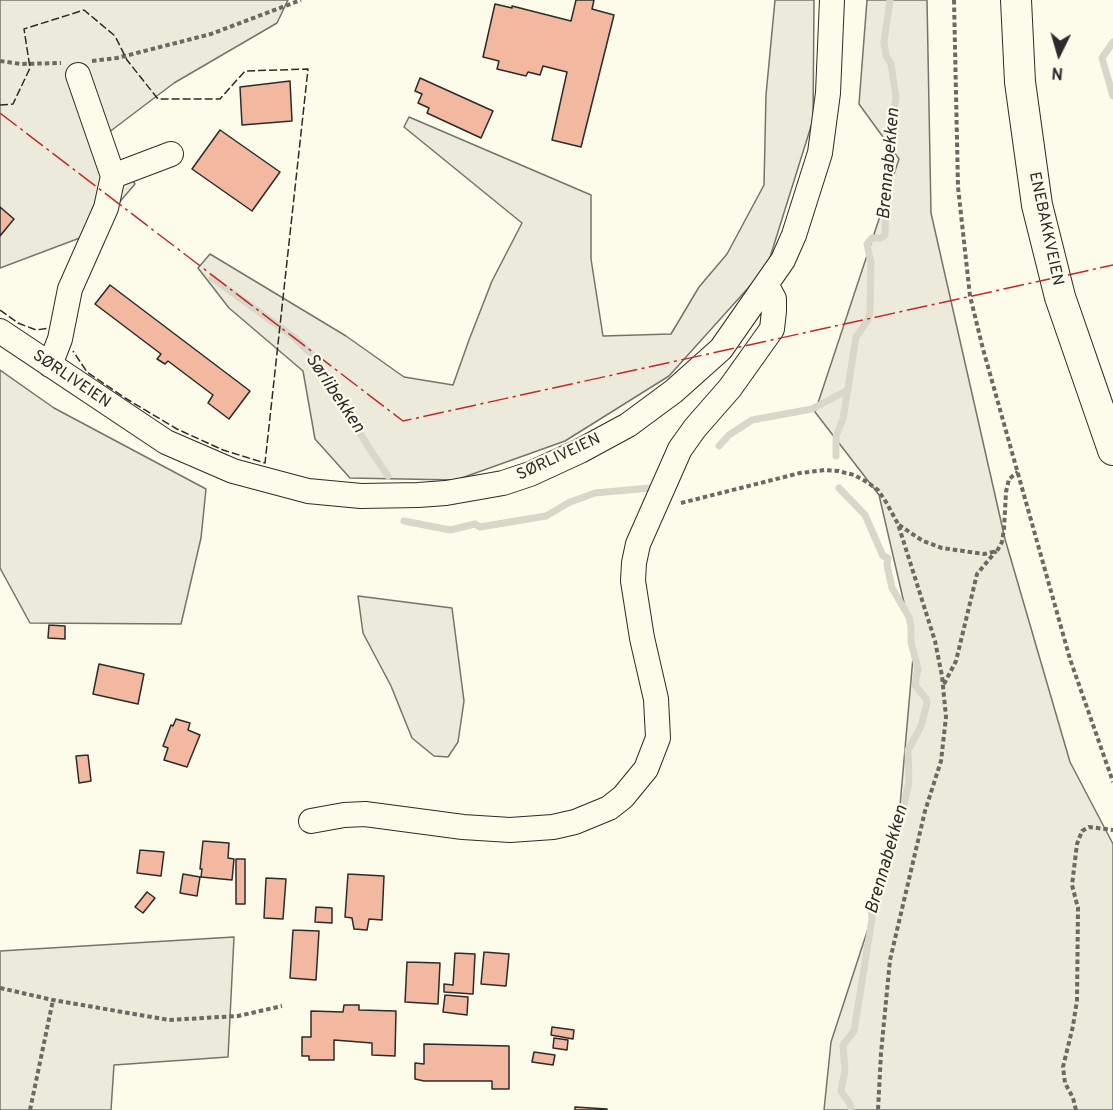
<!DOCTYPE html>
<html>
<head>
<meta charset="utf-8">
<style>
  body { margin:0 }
  #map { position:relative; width:1113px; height:1110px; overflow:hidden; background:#fdfbea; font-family:Overpass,sans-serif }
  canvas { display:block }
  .north { position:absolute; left:1029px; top:24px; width:60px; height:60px; -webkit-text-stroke:4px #fdfbea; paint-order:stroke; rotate:185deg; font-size:16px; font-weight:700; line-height:24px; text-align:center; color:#2b2b2b }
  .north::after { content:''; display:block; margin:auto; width:21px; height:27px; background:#2b2b2b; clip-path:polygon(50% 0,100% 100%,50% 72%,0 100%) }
</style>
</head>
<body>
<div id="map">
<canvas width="1113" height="1110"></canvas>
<div class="north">N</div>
</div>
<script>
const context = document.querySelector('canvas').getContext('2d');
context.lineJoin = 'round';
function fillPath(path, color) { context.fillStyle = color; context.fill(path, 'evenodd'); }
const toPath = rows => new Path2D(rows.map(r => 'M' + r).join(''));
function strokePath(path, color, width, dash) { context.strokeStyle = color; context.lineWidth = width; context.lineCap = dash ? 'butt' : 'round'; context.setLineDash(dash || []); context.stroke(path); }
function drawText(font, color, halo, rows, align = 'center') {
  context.font = font + ' Overpass,sans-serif'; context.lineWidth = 4.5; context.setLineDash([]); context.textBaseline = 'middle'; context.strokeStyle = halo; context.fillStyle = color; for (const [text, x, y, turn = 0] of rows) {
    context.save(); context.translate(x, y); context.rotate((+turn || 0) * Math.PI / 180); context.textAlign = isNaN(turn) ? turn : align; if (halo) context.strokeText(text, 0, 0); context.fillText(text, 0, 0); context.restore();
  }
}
const green = toPath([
  [0,0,288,0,277,23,174,83,104,136,135,184,93,233,0,268,0,0],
  [775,0,814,0,813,120,767,267,669,376,565,441,456,480,350,478,315,439,303,371,229,308,198,268,210,254,346,336,404,377,453,385,469,340,492,281,522,223,404,127,409,117,591,195,591,259,603,336,671,334,699,287,727,254,764,185,766,95,775,0],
  [867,0,927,0,931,213,1005,539,1070,762,1113,844,1113,1110,824,1110,831,1042,897,840,914,646,879,495,815,412,899,159,859,104,867,0],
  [0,370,54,408,206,489,201,538,181,624,30,623,0,568,0,370],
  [358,596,452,608,464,701,458,742,448,757,434,756,412,738,391,686,363,633,358,596],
  [234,937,228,1057,114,1065,111,1110,0,1110,0,951,234,937]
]);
fillPath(green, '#ecebdb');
strokePath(green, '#74746e', 1.5);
strokePath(toPath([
  [1113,42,1102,58,1113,96],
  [212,278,295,338,314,357,371,451,388,476],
  [719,446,729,435,752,420,812,409,848,390],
  [836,456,836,436,843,419,856,337,868,320,870,312,871,263,867,244,872,238,881,238,885,235,887,165,896,97,891,64,886,56,884,42,890,0],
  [839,488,865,515,883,556,888,558,887,565,892,588,909,617,911,627,911,642,918,669,915,685,926,699,927,703,921,726,908,750,909,782,898,832,888,854,883,882,871,907,872,919,854,1031,843,1045,845,1070,841,1091,850,1104,851,1110],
  [404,521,450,530,475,524,480,527,546,516,570,502,595,493,650,488]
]), '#d8d7c9', 7);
const building = toPath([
  [576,0,594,0,592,9,614,15,581,147,552,140,567,72,543,66,540,75,528,72,526,76,497,69,499,61,483,57,495,4,512,8,512,6,571,21,576,0],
  [420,78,493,111,481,138,427,113,429,108,418,103,422,94,415,91,420,78],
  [290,81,292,121,242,125,240,87,290,81],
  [220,130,280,172,252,211,192,169,220,130],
  [0,207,14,219,0,236,0,207],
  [110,285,250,391,229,419,208,403,213,395,168,361,165,364,157,359,161,354,95,304,110,285],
  [49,625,65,626,65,639,48,638,49,625],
  [99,664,144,674,138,704,93,694,99,664],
  [176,719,190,723,188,730,200,735,187,767,164,760,168,748,163,746,171,725,173,726,176,719],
  [88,755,91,781,79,783,76,756,88,755],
  [203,841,229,843,228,858,234,859,232,880,201,877,202,869,200,869,203,841],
  [140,850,164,852,161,876,137,873,140,850],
  [236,859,245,859,245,904,236,904,236,859],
  [183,874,200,877,197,896,180,893,183,874],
  [348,874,384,876,382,920,369,919,367,930,354,929,352,918,345,917,348,874],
  [266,878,286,879,283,919,264,918,266,878],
  [147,892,155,898,143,913,135,907,147,892],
  [316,907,332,908,332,923,315,922,316,907],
  [293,930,319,931,316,980,290,978,293,930],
  [484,952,509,954,506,986,481,984,484,952],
  [455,953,475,954,473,994,444,992,444,984,453,985,455,953],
  [407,962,440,963,438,1004,405,1002,407,962],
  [445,995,468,997,467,1015,443,1012,445,995],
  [344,1005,359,1005,359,1010,396,1011,395,1056,372,1055,372,1043,334,1040,334,1060,309,1060,309,1056,302,1056,302,1037,311,1037,311,1011,343,1012,344,1005],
  [552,1027,574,1030,573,1039,551,1035,552,1027],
  [554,1038,568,1040,567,1050,553,1048,554,1038],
  [424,1044,509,1046,509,1089,492,1089,492,1081,424,1081,415,1079,415,1063,424,1064,424,1044],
  [534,1052,555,1055,553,1065,532,1062,534,1052],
  [575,1107,607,1109,607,1110,575,1110,575,1107]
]);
fillPath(building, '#f2b8a0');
strokePath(building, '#2b2b2b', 1.5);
const minor = toPath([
  [113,176,171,154],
  [0,331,166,442,233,471,308,491,361,496,418,495,446,493,503,483,530,474,580,451,628,425,674,391,721,349,783,260,794,235,820,153,828,93,832,0],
  [50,365,60,339,70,289,106,208,113,176,78,75],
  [311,821,344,815,365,814,463,827,510,830,553,827,575,822,609,808,623,797,646,769,658,738,656,699,642,638,633,581,634,563,638,544,680,449,695,428,730,388,772,329,774,311,774,299,767,286]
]);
const major = toPath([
  [1016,0,1020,82,1037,205,1060,297,1113,450]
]);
strokePath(minor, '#2b2b2b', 26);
strokePath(major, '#2b2b2b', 32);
strokePath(toPath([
  [954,0,958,187,970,296,983,349,1070,659,1113,782],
  [0,61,21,64,61,63],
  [92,61,117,58,211,34,301,0],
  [681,503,800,473,825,470,838,471,854,475,867,482,878,490,886,502,898,524,935,641,942,676,946,717,941,761,925,811,890,960,881,1053,878,1110],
  [899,525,923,541,942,548,984,554,997,551,1002,542,1004,529,1006,492,1009,479,1018,472],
  [944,684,956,661,977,574,996,551],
  [0,988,53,1000,169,1020,238,1016,282,1006],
  [30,1110,53,1000],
  [1076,1110,1073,1098,1065,1083,1063,1067,1073,1026,1077,1000,1078,908,1072,885,1077,844,1082,831,1089,827,1113,830]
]), '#6a6964', 4, [4.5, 3]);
strokePath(minor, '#fdfbea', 24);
strokePath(major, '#fdfbea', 30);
strokePath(toPath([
  [0,105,13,104,30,68,24,29,84,10,115,36,127,60,158,99,220,99,245,71,308,69,265,463,223,450,177,429,125,398,87,372,73,351],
  [0,310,18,323,36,330,49,328]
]), '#2b2b2b', 1.5, [8, 3]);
strokePath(toPath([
  [0,113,403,421,1113,265]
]), '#c62828', 1.5, [21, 4.5, 3, 4.5]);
drawText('16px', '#2b2b2b', '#fdfbea', [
  ["ENEBAKKVEIEN",1045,229,78],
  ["SØRLIVEIEN",71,380,34],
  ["SØRLIVEIEN",559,458,-25]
]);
drawText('italic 18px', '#2b2b2b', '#fdfbea', [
  ["Brennabekken",890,164,-85],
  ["Sørlibekken",334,394,56],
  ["Brennabekken",888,860,-74]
]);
</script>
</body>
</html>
